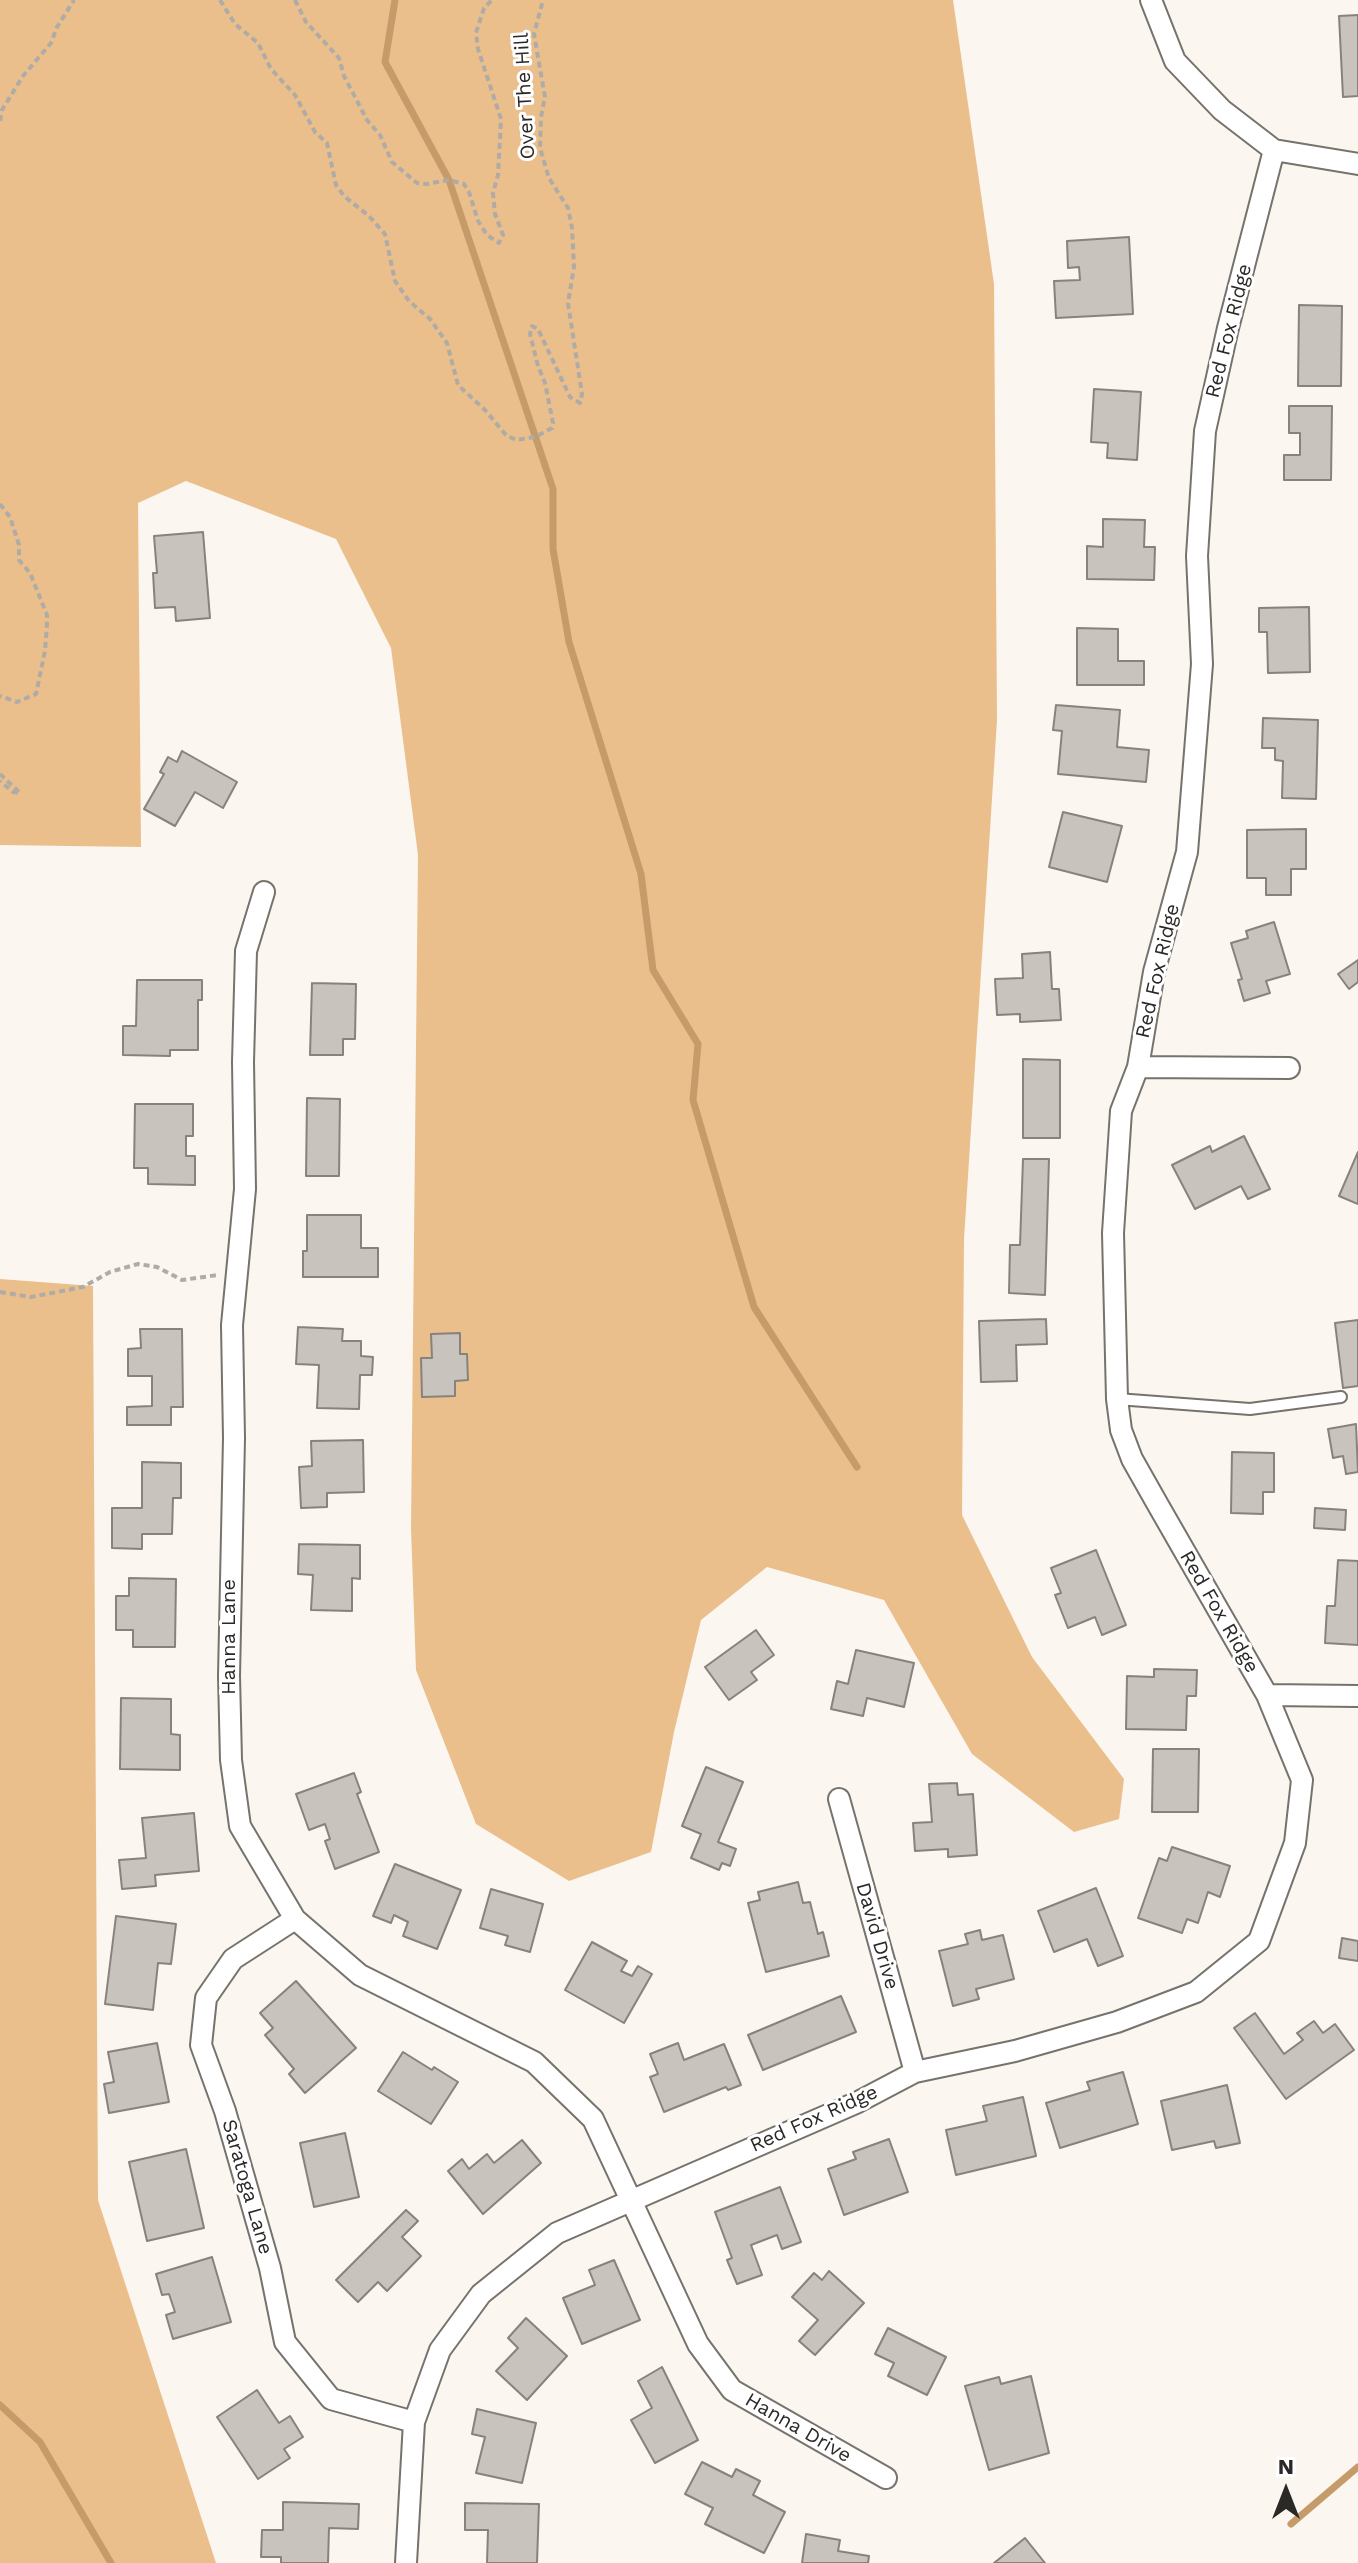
<!DOCTYPE html>
<html>
<head>
<meta charset="utf-8">
<style>
  body { margin:0 }
  #map { position:relative; width:1358px; height:2563px; overflow:hidden; background:#fbf6f0; font-family:"Work Sans",sans-serif }
  canvas { display:block }
  .north { position:absolute; left:1246px; top:2451px; width:80px; height:80px; -webkit-text-stroke:6px #fff; paint-order:stroke; rotate:0deg; font-size:22px; font-weight:700; line-height:32px; text-align:center; color:#2b2927 }
  .north::after { content:''; display:block; margin:auto; width:28px; height:36px; background:#2b2927; clip-path:polygon(50% 0,100% 100%,50% 72%,0 100%) }
</style>
</head>
<body>
<div id="map">
<canvas width="1358" height="2563"></canvas>
<div class="north">N</div>
</div>
<script>
const context = document.querySelector('canvas').getContext('2d');
context.lineJoin = 'round';
function fillPath(path, color) { context.fillStyle = color; context.fill(path, 'evenodd'); }
const toPath = rows => new Path2D(rows.map(r => 'M' + r).join(''));
function strokePath(path, color, width, dash) { context.strokeStyle = color; context.lineWidth = width; context.lineCap = dash ? 'butt' : 'round'; context.setLineDash(dash || []); context.stroke(path); }
function drawText(font, color, halo, rows, align = 'center') {
  context.font = font + ' "Work Sans",sans-serif'; context.lineWidth = 6; context.setLineDash([]); context.textBaseline = 'middle'; context.strokeStyle = halo; context.fillStyle = color; for (const [text, x, y, turn = 0] of rows) {
    context.save(); context.translate(x, y); context.rotate((+turn || 0) * Math.PI / 180); context.textAlign = isNaN(turn) ? turn : align; if (halo) context.strokeText(text, 0, 0); context.fillText(text, 0, 0); context.restore();
  }
}
fillPath(toPath([
  [0,0,953,0,994,284,997,720,964,1239,962,1515,1032,1657,1124,1779,1119,1819,1074,1832,972,1754,884,1600,767,1567,701,1620,674,1732,651,1852,569,1881,476,1824,416,1670,411,1528,418,855,391,648,336,539,186,481,138,503,141,847,0,845],
  [0,1279,93,1286,98,2200,216,2563,0,2563]
]), '#eabf8c');
strokePath(toPath([
  [395,0,385,62,449,180,553,489,553,549,569,642,641,874,653,970,698,1044,693,1100,754,1307,857,1467],
  [0,2405,40,2442,111,2563],
  [1291,2524,1358,2467]
]), '#c59b6a', 7);
const building = toPath([
  [1358,15,1358,96,1343,97,1339,16,1358,15],
  [1129,237,1133,314,1056,318,1054,281,1080,280,1079,267,1068,268,1067,241,1129,237],
  [1299,305,1342,306,1341,386,1298,386,1299,305],
  [1094,389,1141,392,1137,460,1107,458,1108,443,1091,442,1094,389],
  [1289,406,1332,406,1331,480,1284,480,1284,455,1300,455,1300,433,1289,433,1289,406],
  [1103,519,1145,520,1144,547,1155,547,1154,580,1087,579,1087,546,1103,547,1103,519],
  [203,532,210,618,176,621,175,607,155,608,153,573,157,573,154,536,203,532],
  [1309,607,1310,672,1268,673,1267,632,1259,632,1259,608,1309,607],
  [1077,628,1118,629,1118,661,1144,661,1144,685,1077,685,1077,628],
  [1056,705,1120,710,1117,747,1149,750,1146,782,1058,774,1062,731,1053,730,1056,705],
  [1263,718,1318,720,1316,799,1282,798,1283,761,1275,760,1275,748,1262,748,1263,718],
  [182,751,237,782,223,808,195,792,175,826,144,809,164,774,160,772,168,757,177,762,182,751],
  [1063,812,1122,826,1107,882,1049,867,1063,812],
  [1306,829,1306,869,1291,869,1291,895,1266,895,1266,878,1247,878,1247,830,1306,829],
  [1274,922,1290,974,1266,981,1270,993,1244,1001,1238,980,1242,979,1231,943,1248,938,1246,931,1274,922],
  [1050,952,1052,989,1059,989,1061,1020,1020,1022,1020,1014,997,1015,995,979,1023,978,1022,954,1050,952],
  [1358,960,1358,982,1349,989,1338,974,1358,960],
  [137,980,202,980,202,1000,198,1000,198,1050,170,1050,170,1056,123,1055,123,1026,136,1026,137,980],
  [312,983,356,984,355,1039,343,1039,343,1055,310,1055,312,983],
  [1023,1059,1060,1060,1060,1138,1023,1138,1023,1059],
  [307,1098,340,1099,339,1176,306,1176,307,1098],
  [135,1104,193,1104,193,1136,186,1136,186,1156,195,1156,195,1185,148,1184,148,1168,134,1168,135,1104],
  [1244,1136,1270,1189,1248,1199,1241,1186,1195,1209,1172,1165,1210,1146,1212,1152,1244,1136],
  [1358,1152,1358,1204,1339,1196,1358,1152],
  [1023,1159,1049,1159,1045,1295,1009,1293,1010,1245,1020,1245,1023,1159],
  [307,1215,361,1215,361,1248,378,1248,378,1277,303,1277,303,1251,307,1251,307,1215],
  [1046,1319,1047,1344,1016,1345,1017,1381,981,1382,979,1321,1046,1319],
  [1358,1320,1358,1386,1343,1388,1335,1323,1358,1320],
  [298,1327,343,1329,342,1341,361,1341,361,1356,373,1357,372,1375,360,1375,359,1409,317,1408,319,1365,296,1364,298,1327],
  [140,1329,182,1329,183,1407,171,1407,171,1425,127,1425,127,1407,152,1406,152,1376,128,1376,128,1349,141,1348,140,1329],
  [460,1333,460,1354,467,1354,468,1380,455,1381,455,1396,422,1397,421,1358,432,1358,431,1334,460,1333],
  [1356,1424,1358,1472,1346,1474,1343,1456,1333,1458,1328,1429,1356,1424],
  [363,1440,364,1492,327,1493,327,1507,301,1508,299,1467,312,1466,311,1441,363,1440],
  [1232,1452,1274,1453,1274,1492,1263,1492,1263,1514,1231,1513,1232,1452],
  [142,1462,181,1463,181,1498,173,1498,172,1534,142,1534,142,1549,112,1548,112,1508,142,1508,142,1462],
  [1315,1508,1346,1510,1345,1530,1314,1528,1315,1508],
  [299,1544,360,1545,360,1579,352,1578,352,1611,311,1610,313,1575,298,1574,299,1544],
  [1096,1550,1126,1625,1102,1635,1095,1617,1068,1628,1055,1595,1061,1593,1051,1568,1096,1550],
  [1338,1560,1358,1561,1358,1645,1325,1643,1327,1606,1335,1606,1338,1560],
  [129,1578,176,1579,175,1647,133,1647,133,1630,116,1630,116,1596,129,1596,129,1578],
  [756,1630,774,1655,751,1672,757,1680,729,1700,705,1667,756,1630],
  [856,1650,914,1663,904,1707,867,1698,863,1716,831,1709,837,1681,848,1684,856,1650],
  [1154,1669,1197,1670,1196,1696,1187,1696,1186,1730,1126,1729,1127,1676,1154,1677,1154,1669],
  [121,1698,171,1699,171,1734,180,1735,180,1770,120,1769,121,1698],
  [1153,1749,1199,1749,1198,1812,1152,1812,1153,1749],
  [706,1767,743,1782,718,1842,736,1849,730,1866,722,1863,719,1870,691,1858,701,1834,682,1826,706,1767],
  [354,1773,361,1792,357,1794,379,1852,335,1869,325,1841,330,1839,325,1824,309,1830,296,1794,354,1773],
  [957,1783,958,1795,973,1794,977,1855,948,1857,948,1849,915,1851,913,1823,932,1822,929,1784,957,1783],
  [194,1813,199,1871,155,1875,156,1886,122,1889,119,1860,146,1858,142,1818,194,1813],
  [1172,1847,1230,1866,1220,1897,1208,1892,1198,1923,1187,1919,1182,1933,1138,1918,1159,1858,1167,1861,1172,1847],
  [395,1864,461,1890,437,1949,403,1936,408,1922,394,1915,391,1923,373,1916,395,1864],
  [798,1882,803,1903,810,1902,818,1934,823,1932,829,1956,766,1972,748,1903,760,1900,758,1892,798,1882],
  [1096,1888,1123,1956,1098,1966,1087,1939,1054,1952,1038,1911,1096,1888],
  [491,1889,543,1904,530,1952,505,1945,508,1936,480,1928,491,1889],
  [116,1916,176,1924,171,1964,158,1963,153,2010,105,2004,116,1916],
  [980,1930,982,1940,1003,1935,1014,1979,976,1989,979,1999,953,2006,939,1951,968,1944,965,1934,980,1930],
  [1342,1938,1358,1941,1358,1961,1339,1958,1342,1938],
  [592,1942,627,1961,621,1971,632,1976,638,1966,652,1974,624,2023,565,1990,592,1942],
  [296,1981,356,2048,305,2093,289,2074,294,2069,265,2035,273,2028,260,2013,296,1981],
  [841,1996,856,2032,763,2070,748,2035,841,1996],
  [1255,2013,1284,2054,1303,2040,1297,2033,1314,2021,1323,2033,1335,2024,1354,2050,1286,2099,1234,2028,1255,2013],
  [157,2043,169,2102,109,2113,104,2084,114,2082,108,2052,157,2043],
  [678,2043,684,2060,724,2044,741,2085,728,2090,726,2087,664,2112,650,2077,658,2074,650,2054,678,2043],
  [403,2052,432,2070,434,2067,458,2082,431,2124,378,2091,403,2052],
  [1123,2072,1138,2124,1060,2148,1046,2103,1090,2090,1087,2082,1123,2072],
  [1227,2085,1240,2143,1216,2148,1214,2141,1172,2150,1161,2101,1227,2085],
  [1023,2097,1036,2156,956,2175,946,2130,987,2121,983,2106,1023,2097],
  [345,2133,359,2197,314,2207,300,2143,345,2133],
  [889,2139,908,2192,844,2215,828,2169,856,2159,853,2152,889,2139],
  [522,2140,541,2163,483,2214,448,2171,462,2159,469,2169,487,2154,494,2163,522,2140],
  [186,2149,204,2228,147,2241,129,2162,186,2149],
  [780,2187,801,2242,782,2249,777,2235,751,2245,762,2275,737,2284,727,2260,732,2258,715,2212,780,2187],
  [406,2210,418,2221,402,2237,421,2256,387,2291,378,2282,358,2302,336,2280,406,2210],
  [212,2257,231,2322,173,2339,166,2315,175,2312,169,2294,162,2295,156,2274,212,2257],
  [614,2260,640,2320,582,2344,563,2298,595,2285,589,2270,614,2260],
  [829,2271,864,2303,815,2355,799,2341,818,2320,792,2297,814,2273,822,2280,829,2271],
  [526,2318,567,2356,527,2400,496,2371,518,2348,508,2338,526,2318],
  [888,2328,946,2357,927,2395,888,2376,894,2363,875,2354,888,2328],
  [662,2367,698,2440,655,2463,631,2420,652,2408,638,2381,662,2367],
  [1031,2376,1049,2453,989,2470,965,2386,999,2377,1001,2384,1031,2376],
  [257,2390,279,2423,290,2416,303,2437,284,2449,290,2458,258,2479,217,2417,257,2390],
  [477,2409,536,2423,522,2483,476,2473,485,2437,472,2434,477,2409],
  [702,2462,732,2477,736,2469,760,2481,753,2495,785,2512,764,2553,705,2524,713,2508,685,2494,702,2462],
  [283,2502,359,2504,358,2529,329,2528,328,2563,281,2563,281,2557,261,2557,262,2530,283,2530,283,2502],
  [465,2503,539,2504,537,2563,487,2563,488,2530,465,2530,465,2503],
  [806,2534,840,2540,838,2551,869,2556,868,2563,802,2563,806,2534],
  [1025,2538,1045,2563,994,2563,1025,2538]
]);
fillPath(building, '#c8c3bd');
strokePath(building, '#87827d', 2);
const lane = toPath([
  [1117,1399,1250,1409,1341,1397]
]);
const street = toPath([
  [1151,0,1175,61,1222,110,1274,150,1358,164],
  [264,892,246,951,243,1062,245,1189,232,1325,234,1438,229,1676,231,1760,240,1826,295,1919,360,1975,534,2062,593,2119,698,2344,732,2390,886,2478],
  [1138,1067,1289,1068],
  [1267,1695,1358,1696],
  [839,1799,915,2072],
  [295,1919,233,1959,206,1998,201,2045,225,2111,270,2268,285,2342,331,2399,414,2422],
  [406,2563,414,2422,440,2350,481,2294,557,2233,858,2102,915,2072,1015,2051,1117,2022,1196,1992,1259,1941,1295,1843,1302,1780,1267,1695,1158,1505,1132,1459,1121,1430,1117,1399,1113,1233,1121,1111,1138,1067,1154,972,1187,852,1202,664,1197,556,1205,431,1228,328,1274,150]
]);
strokePath(lane, '#76726c', 14);
strokePath(street, '#76726c', 24);
strokePath(toPath([
  [220,0,235,24,258,43,271,69,295,95,315,132,327,143,336,185,344,196,369,216,385,234,395,281,409,301,430,319,447,343,458,385,485,410,506,435,516,440,535,437,552,428,553,423,545,383,538,366,530,334,532,326,538,329,570,397,580,403,582,394,568,303,574,267,572,228,568,208,549,178,540,148,541,117,545,97,534,34,543,0],
  [295,0,306,22,339,58,344,76,367,120,380,135,392,162,417,183,426,184,449,180,464,184,469,192,478,221,487,235,499,243,503,235,495,214,493,193,498,175,501,119,478,49,476,33,484,8,492,0],
  [0,121,2,110,23,76,51,43,57,27,74,0],
  [0,504,10,517,19,545,19,560,30,573,47,615,47,624,45,651,36,694,17,702,0,696],
  [0,774,20,793,13,792,0,781],
  [0,1292,31,1297,83,1287,110,1272,138,1264,157,1267,182,1280,218,1275]
]), '#afaba6', 4, [6, 4]);
strokePath(lane, '#fff', 10);
strokePath(street, '#fff', 20);
drawText('20px', '#2b2927', '#fff', [
  ["Over The Hill",525,96,-93],
  ["Red Fox Ridge",1229,331,-76],
  ["Red Fox Ridge",1158,971,-77],
  ["Red Fox Ridge",1219,1612,60],
  ["Hanna Lane",229,1637,-90],
  ["David Drive",877,1936,74],
  ["Red Fox Ridge",814,2119,-24],
  ["Saratoga Lane",247,2187,74],
  ["Hanna Drive",798,2428,30]
]);
</script>
</body>
</html>
